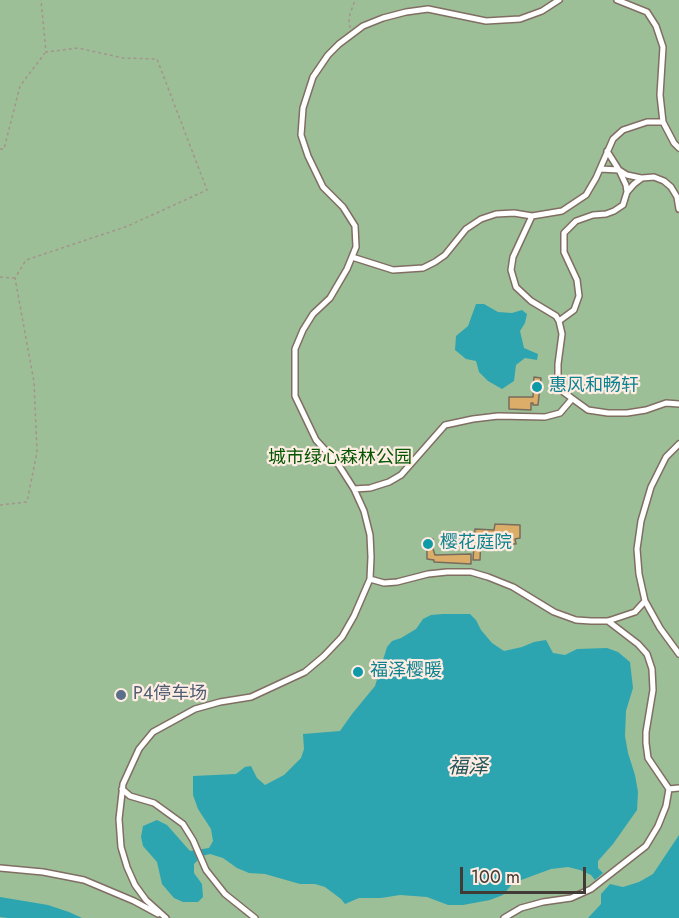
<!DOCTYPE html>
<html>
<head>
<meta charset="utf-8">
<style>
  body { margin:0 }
  #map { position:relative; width:679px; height:918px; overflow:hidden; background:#f5dfd3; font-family:Jost,sans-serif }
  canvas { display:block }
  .scale { position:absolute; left:460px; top:867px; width:126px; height:27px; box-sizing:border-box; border:3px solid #423a35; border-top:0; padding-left:8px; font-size:18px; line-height:21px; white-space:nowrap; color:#423a35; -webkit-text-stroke:4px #ffede3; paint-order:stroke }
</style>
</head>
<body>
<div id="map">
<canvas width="679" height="918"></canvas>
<div class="scale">100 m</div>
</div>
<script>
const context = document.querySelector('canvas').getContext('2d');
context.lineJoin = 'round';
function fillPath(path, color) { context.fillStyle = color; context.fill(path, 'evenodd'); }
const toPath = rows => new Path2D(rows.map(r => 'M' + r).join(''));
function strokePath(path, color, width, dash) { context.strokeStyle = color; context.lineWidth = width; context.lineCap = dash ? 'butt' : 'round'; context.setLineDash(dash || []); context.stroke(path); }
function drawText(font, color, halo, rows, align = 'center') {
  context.font = font + ' Jost,"Noto Sans SC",sans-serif'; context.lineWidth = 4.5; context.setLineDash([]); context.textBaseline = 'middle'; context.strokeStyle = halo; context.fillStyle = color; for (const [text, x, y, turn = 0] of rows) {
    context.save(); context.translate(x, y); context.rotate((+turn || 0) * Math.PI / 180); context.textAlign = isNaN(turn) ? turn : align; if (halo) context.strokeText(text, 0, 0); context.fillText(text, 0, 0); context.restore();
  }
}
fillPath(toPath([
  [0,0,679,0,679,918,0,918]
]), '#9cbf98');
fillPath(toPath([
  [476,304,484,304,498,312,512,313,522,310,527,314,525,323,520,331,524,348,538,354,537,360,525,358,516,365,514,381,502,389,488,381,479,372,476,361,466,359,455,350,456,336,468,326],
  [443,614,470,614,476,620,481,630,492,643,504,651,522,647,534,642,546,640,553,653,565,655,577,649,607,648,618,652,630,662,633,688,626,711,625,736,628,753,635,775,638,792,637,810,613,844,598,861,598,868,603,873,595,880,591,875,580,870,568,867,551,869,513,883,503,895,490,900,463,905,448,905,427,897,400,895,381,898,359,898,345,904,341,899,325,887,315,884,300,884,265,874,249,873,237,868,223,858,210,854,202,856,194,864,194,873,202,884,203,897,198,902,183,902,174,898,162,884,157,862,143,846,141,837,143,826,157,820,167,825,190,851,209,848,213,841,211,829,198,809,193,795,193,776,236,774,245,767,251,766,257,778,265,785,284,775,301,758,304,749,303,734,340,731,352,714,375,686,387,647,392,641,401,638,416,629,423,619,431,615],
  [679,835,679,918,588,918,601,904,601,894,610,884,623,887,639,882,653,874],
  [0,897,48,905,69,912,82,918,8,918,0,917]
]), '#2da5b1');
const building = toPath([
  [534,377,541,378,538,405,533,405,533,403,531,403,531,410,509,409,509,397,533,397,534,377],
  [495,524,520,525,520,538,515,539,516,544,499,543,498,537,481,536,480,560,473,560,475,529,494,530,495,524],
  [427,538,428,539,433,539,433,549,435,555,471,554,471,564,434,562,434,560,427,559,427,549,424,548,424,540,427,539,427,538]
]);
fillPath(building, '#dcad69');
strokePath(building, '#786c5c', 1.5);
const service = toPath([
  [617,0,647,12,656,26,663,47,660,95,663,122,674,143,679,148],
  [607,151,619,170,626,185,627,192],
  [600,169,619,170,627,175,641,178],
  [532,216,513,257,511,270,516,287,531,301,556,316,559,321,562,334,558,364,558,379,562,391,588,410,608,413,627,413,646,410,666,403,679,404],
  [352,257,393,270,423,268,435,262,445,255,466,229,481,219,496,214,514,213,532,216,562,211,586,195,596,178,613,139,623,130,647,122,663,122],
  [559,321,574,310,579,296,577,280,564,252,564,233,576,221,593,215,606,214,614,211,623,205,627,192,634,184,642,178,654,177,664,181,671,187,677,197,679,209],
  [679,444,666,457,651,487,641,521,637,549,639,574,645,601,660,628,679,654],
  [354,489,370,488,389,482,401,475,445,425,473,419,498,416,545,417,560,413,572,399],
  [370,579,384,583,397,582,428,574,447,572,471,572,488,577,513,587,554,612,576,620,591,621,608,621,635,612,645,601],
  [122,789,130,796,154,803,183,824,193,840,206,870,225,894,255,918],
  [669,789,679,788],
  [0,868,43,872,84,880,134,901,158,914],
  [166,918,146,900,135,885,127,867,121,847,119,819,123,784,139,749,153,732,195,709,220,702,251,697,305,672,324,656,342,637,354,616,370,579,371,557,370,535,364,511,354,489,338,464,316,440,295,396,295,349,303,330,313,314,330,298,347,269,356,247,355,226,343,207,323,187,308,156,301,135,303,108,313,77,328,55,339,44,363,26,383,18,406,12,428,9,486,21,520,19,542,11,559,0],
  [504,918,521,908,543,902,571,898,591,889,646,846,658,826,666,806,669,789,648,758,646,743,646,732,653,690,652,669,647,654,638,644,608,621]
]);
strokePath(service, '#816e63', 8);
strokePath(toPath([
  [350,28,349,22,350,14,355,0],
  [0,149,4,149,20,86,45,53],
  [0,277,14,278],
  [0,505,27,502,37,452,34,382,15,278,26,260,128,226,207,190,157,59,123,58,78,48,46,52,41,0]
]), '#a4948b', 1.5, [3, 3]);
strokePath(service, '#fff', 5);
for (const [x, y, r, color] of [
  [537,387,6,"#0f9aa8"],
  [428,544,6,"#0f9aa8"],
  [358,672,6,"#0f9aa8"],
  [121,695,6,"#5c6f8a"]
]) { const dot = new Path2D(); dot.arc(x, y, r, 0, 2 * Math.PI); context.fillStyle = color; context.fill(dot); strokePath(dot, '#ffede3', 2); }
drawText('18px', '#0d838f', '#ffede3', [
  ["惠风和畅轩",549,387],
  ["樱花庭院",440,544],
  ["福泽樱暖",370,672]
], 'left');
drawText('18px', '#035600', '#ffede3', [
  ["城市绿心森林公园",340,459]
]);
drawText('18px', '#4e5e75', '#ffede3', [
  ["P4停车场",133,695]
], 'left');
drawText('italic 20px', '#24555a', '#ffede3', [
  ["福泽",468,768]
]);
</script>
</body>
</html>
